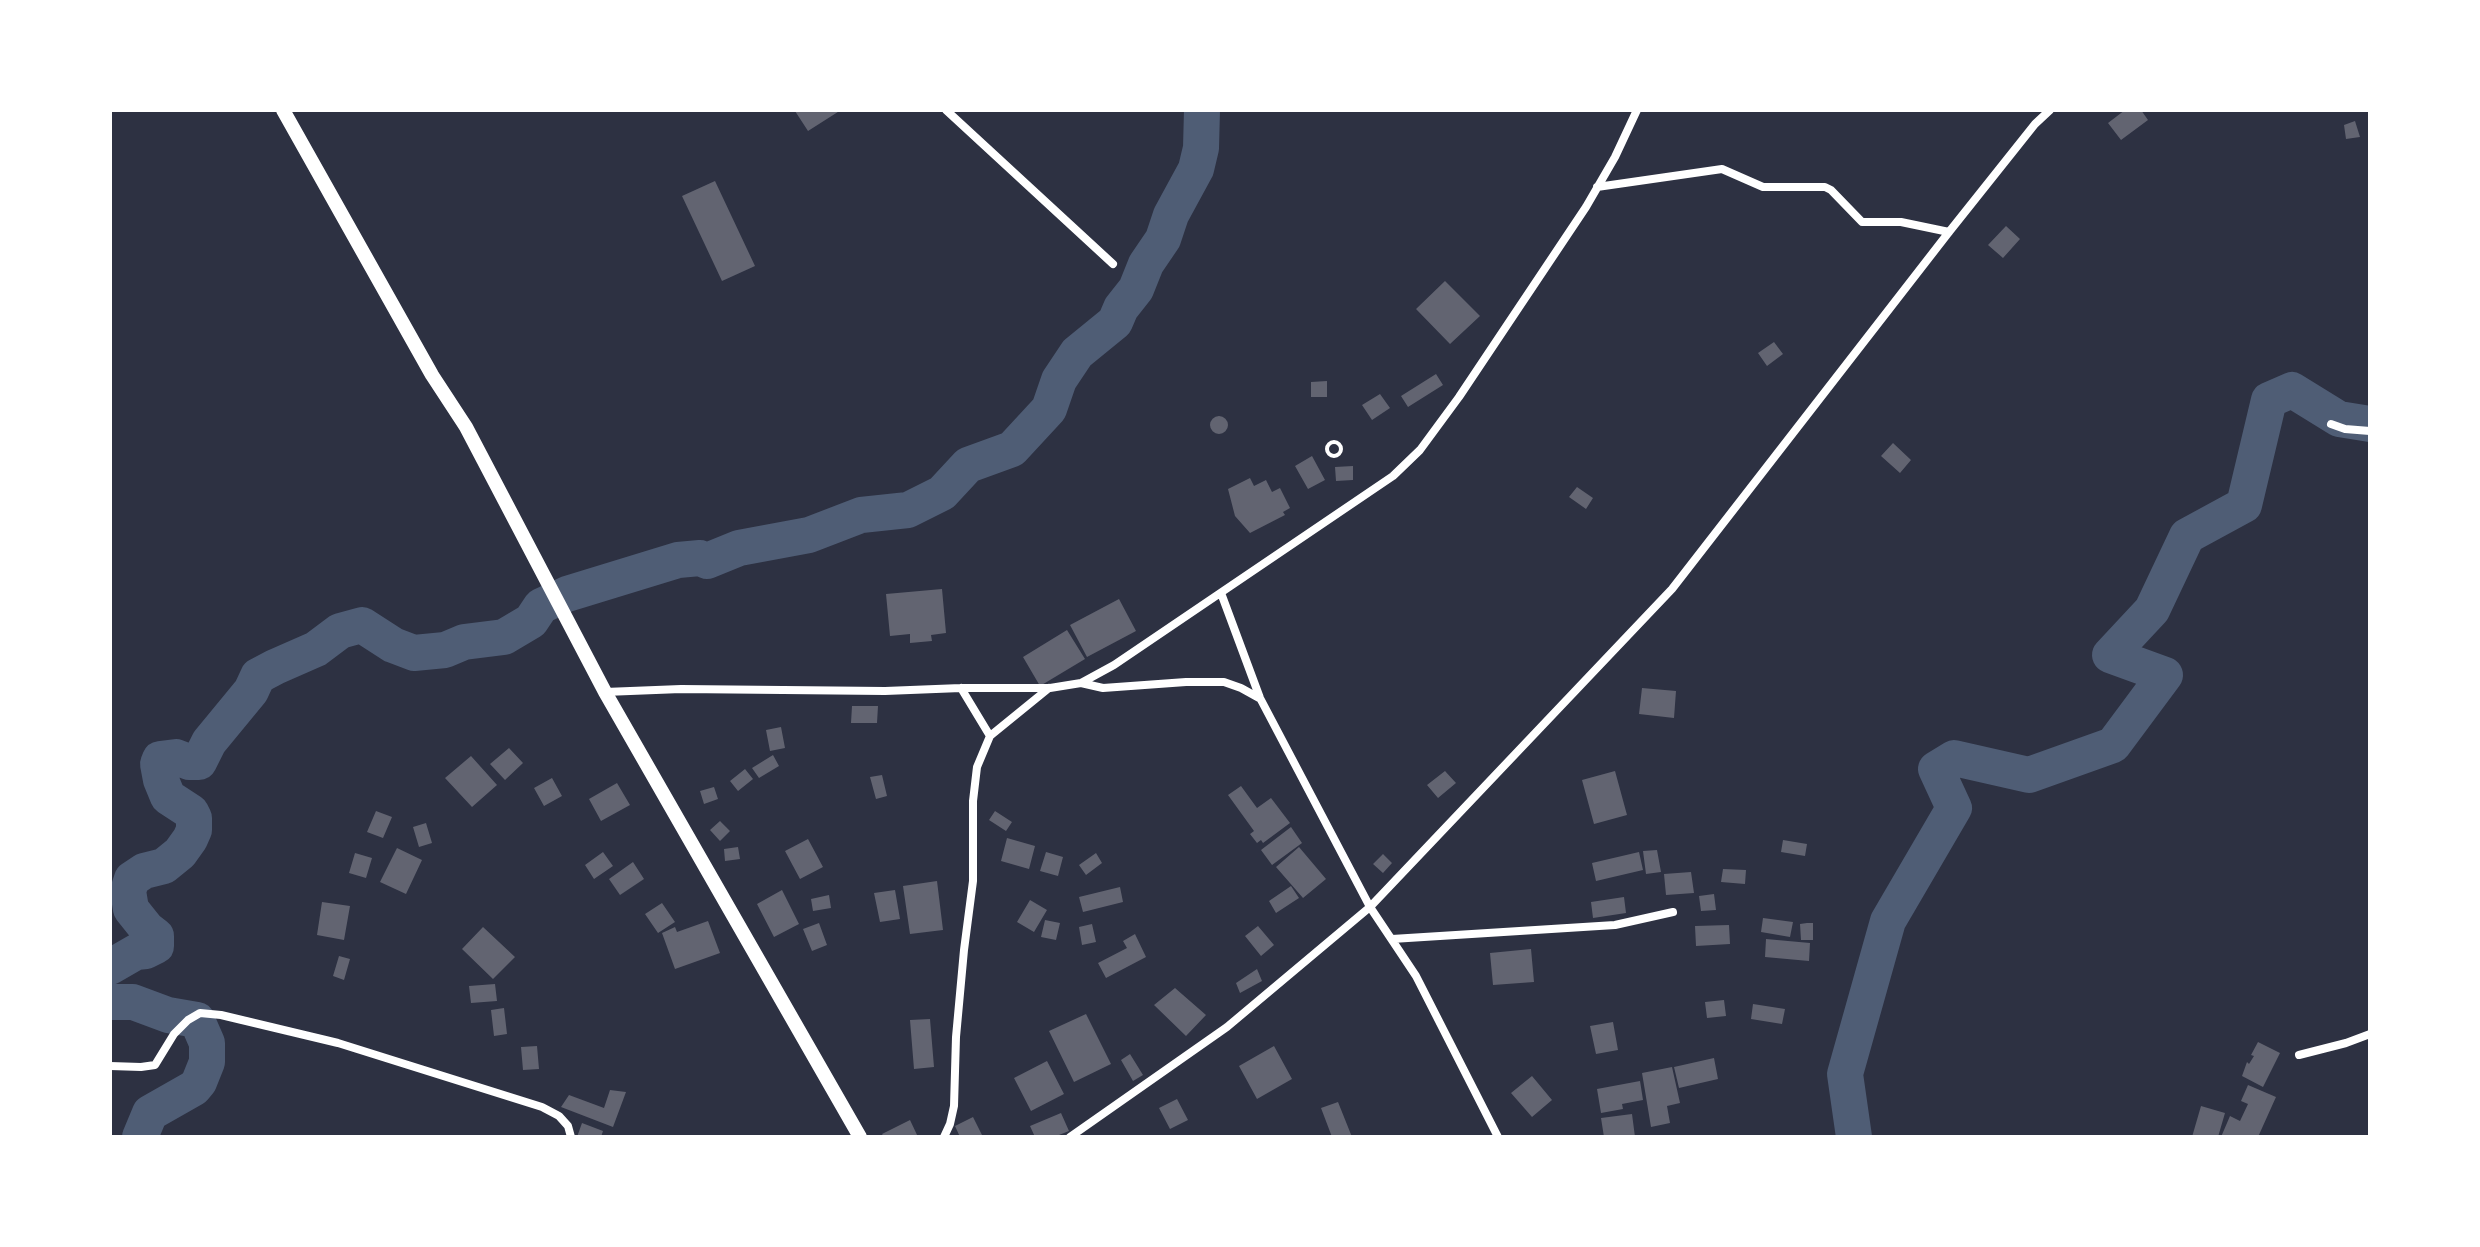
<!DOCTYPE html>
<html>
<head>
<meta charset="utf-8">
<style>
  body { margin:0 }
  #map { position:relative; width:2480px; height:1247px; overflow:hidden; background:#2d3142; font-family:Mulish,sans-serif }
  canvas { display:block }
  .frame { position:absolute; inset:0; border:112px solid #fff; pointer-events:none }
</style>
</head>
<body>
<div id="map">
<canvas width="2480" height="1247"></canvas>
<div class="frame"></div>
</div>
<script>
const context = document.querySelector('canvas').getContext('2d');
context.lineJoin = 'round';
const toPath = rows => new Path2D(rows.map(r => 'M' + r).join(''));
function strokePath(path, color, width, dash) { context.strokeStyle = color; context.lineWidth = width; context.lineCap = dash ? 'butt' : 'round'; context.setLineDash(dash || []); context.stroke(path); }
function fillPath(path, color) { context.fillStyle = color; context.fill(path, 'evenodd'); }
strokePath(toPath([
  [110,967,136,952,146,951,156,946,156,936,147,929,131,909,128,891,132,879,144,871,164,866,180,853,190,839,194,830,194,818,191,812,168,797,161,780,158,764,160,759,176,757,189,762,199,762,209,742,251,691,258,676,275,667,316,649,340,631,362,625,393,645,414,653,445,650,464,642,504,637,531,621,541,606,567,594,678,560,700,558,707,561,739,548,809,535,861,515,908,510,942,493,968,465,1012,449,1049,409,1059,380,1077,353,1115,322,1121,308,1136,289,1146,264,1163,239,1171,215,1196,169,1201,148,1202,110],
  [110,1002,133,1002,168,1015,197,1020,207,1043,207,1062,199,1082,194,1088,150,1113,140,1137],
  [1854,1137,1845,1074,1888,921,1954,808,1936,769,1954,758,2029,775,2113,745,2165,675,2110,655,2152,610,2187,536,2244,505,2269,400,2292,390,2339,419,2370,424]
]), '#4f5d75', 36);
fillPath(toPath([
  [797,110,841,110,808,131,795,111],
  [2125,110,2141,110,2148,120,2121,140,2108,123],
  [2355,121,2360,137,2346,139,2344,125],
  [715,181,755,266,722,281,682,196],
  [2006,226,2020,239,2003,258,1988,245],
  [1445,281,1480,316,1450,344,1416,309],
  [1774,342,1783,354,1767,366,1758,353],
  [1436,374,1443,385,1408,407,1401,396],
  [1327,381,1327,397,1311,397,1311,382],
  [1380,394,1390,408,1372,420,1362,405],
  '1210 425a9 9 0 1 1 18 0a9 9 0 1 1-18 0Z',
  [1893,443,1911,460,1900,473,1881,456],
  [1312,456,1325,480,1308,489,1295,466],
  [1353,466,1353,480,1336,481,1335,467],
  [1250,478,1254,486,1266,480,1272,492,1280,488,1290,508,1283,512,1285,515,1250,533,1235,516,1228,489],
  [1577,487,1593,498,1586,509,1569,497],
  [942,589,946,633,931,635,932,641,910,643,910,634,890,636,886,594],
  [1119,599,1136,631,1087,657,1070,625],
  [1067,630,1085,659,1040,686,1023,657],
  [1642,688,1676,691,1674,718,1639,714],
  [852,706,878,706,877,723,851,723],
  [781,727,785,748,770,751,766,730],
  [509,748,523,763,505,780,490,764],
  [773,755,779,766,759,778,752,768],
  [471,756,497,785,472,807,445,778],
  [745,769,753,779,738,791,730,781],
  [1445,771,1456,783,1438,798,1427,785],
  [1615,771,1627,815,1594,824,1582,780],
  [882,775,887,796,876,799,870,777],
  [552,778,562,796,544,806,534,788],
  [617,783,630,805,601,821,589,799],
  [1241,786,1257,808,1271,798,1290,823,1263,843,1261,840,1257,843,1250,834,1254,831,1228,795],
  [714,787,718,799,704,804,700,791],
  [376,811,392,817,383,838,367,832],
  [995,811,1012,822,1006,831,989,820],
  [720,821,730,831,720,841,710,830],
  [426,823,432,843,419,847,413,827],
  [1291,827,1302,843,1272,865,1261,850],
  [1007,838,1035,846,1029,869,1001,861],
  [808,839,823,867,800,879,785,851],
  [1783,840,1807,844,1805,856,1781,852],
  [738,847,740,859,725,861,724,849],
  [1299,847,1326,879,1303,898,1276,867],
  [397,848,422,860,406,894,380,882],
  [1657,850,1661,872,1646,874,1643,851],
  [603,852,613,866,594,879,585,865],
  [1046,852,1063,857,1058,876,1040,871],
  [1639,852,1643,870,1596,881,1592,863],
  [355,853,372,858,366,878,349,873],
  [1096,853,1102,863,1086,875,1079,865],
  [1383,854,1392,863,1383,873,1373,864],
  [633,862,644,879,620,895,609,879],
  [1723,869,1746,870,1745,884,1721,882],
  [1691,872,1694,893,1666,895,1664,874],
  [937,881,943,930,910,934,903,886],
  [1291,886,1299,898,1276,913,1269,901],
  [1120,887,1123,902,1083,912,1079,897],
  [782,890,799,924,774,937,757,904],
  [895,890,900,919,880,922,874,893],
  [1714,894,1716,910,1701,911,1699,896],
  [829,895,831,908,813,911,811,899],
  [1624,897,1626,913,1593,918,1591,902],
  [1030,900,1047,910,1034,932,1017,922],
  [322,902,350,906,344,940,317,935],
  [662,903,675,922,658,933,645,914],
  [1763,918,1793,922,1790,937,1761,932],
  [1045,920,1060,923,1056,940,1041,937],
  [708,921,720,953,675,969,662,933,675,927,677,932],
  [819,923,827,945,812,951,803,929],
  [1807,923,1813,923,1813,940,1801,940,1800,924],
  [1092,924,1096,942,1082,945,1079,927],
  [1729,925,1730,944,1696,946,1695,926],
  [1258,926,1274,945,1261,956,1245,936],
  [483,927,515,957,493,979,462,949],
  [1135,934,1146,957,1106,978,1098,963,1127,948,1123,941],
  [1766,939,1810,943,1809,961,1765,957],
  [1531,949,1534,982,1493,985,1490,953],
  [339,956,350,959,344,980,333,976],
  [1257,969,1262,981,1240,993,1236,983],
  [495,984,497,1001,471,1003,469,986],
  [1175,988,1206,1015,1186,1036,1154,1005],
  [1724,1000,1726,1016,1707,1018,1705,1002],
  [1753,1004,1785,1009,1782,1024,1751,1019],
  [504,1008,507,1034,494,1036,491,1010],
  [1086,1014,1111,1064,1074,1082,1049,1031],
  [930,1019,934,1067,914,1069,910,1020],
  [1613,1022,1618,1050,1596,1054,1590,1026],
  [2258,1042,2280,1053,2263,1087,2242,1076,2247,1062,2249,1064,2254,1056,2251,1055],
  [537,1046,539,1069,523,1070,521,1047],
  [1274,1046,1292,1079,1257,1099,1239,1066],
  [1130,1054,1143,1075,1133,1081,1121,1060],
  [1714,1058,1718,1079,1679,1088,1674,1067],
  [1047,1061,1064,1094,1031,1111,1014,1078],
  [1672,1067,1680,1103,1667,1106,1670,1123,1651,1127,1642,1073],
  [1532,1076,1552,1100,1532,1117,1511,1093],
  [1640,1081,1643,1100,1622,1104,1623,1109,1601,1113,1597,1089],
  [2248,1085,2276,1097,2258,1137,2221,1137,2230,1116,2240,1121,2248,1104,2241,1101],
  [610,1090,626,1092,613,1127,561,1107,569,1095,604,1108],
  [1177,1099,1188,1120,1170,1129,1159,1108],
  [1338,1102,1352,1137,1332,1137,1321,1108],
  [2201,1106,2225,1113,2218,1137,2192,1137],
  [1061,1113,1069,1131,1054,1137,1035,1137,1030,1126],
  [1632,1114,1635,1137,1604,1137,1601,1118],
  [973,1117,983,1137,960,1137,955,1126],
  [910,1120,918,1137,884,1137,882,1134],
  [582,1123,603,1131,601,1137,577,1137]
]), '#626471');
strokePath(toPath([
  '1327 449a7 7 0 1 1 14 0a7 7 0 1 1-14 0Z'
]), '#fff', 4);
strokePath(toPath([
  [946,110,1113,264],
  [1597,187,1722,169,1763,187,1825,187,1831,190,1862,222,1901,222,1949,232],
  [2331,424,2345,429,2370,431],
  [1221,593,1260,698,1370,907,1416,976,1498,1137],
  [1081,683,1103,688,1186,682,1224,682,1241,688,1259,698],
  [961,688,990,736],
  [605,692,681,689,885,691,961,688,1050,688,1081,683,1114,665,1393,476,1420,450,1459,397,1586,207,1615,157,1637,110],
  [1392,939,1615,925,1673,912],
  [2299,1055,2346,1043,2370,1034],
  [110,1066,141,1067,155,1065,174,1034,188,1020,200,1013,221,1015,338,1043,542,1107,559,1116,568,1126,571,1137],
  [944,1137,950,1124,954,1106,956,1037,964,950,973,881,973,801,977,767,990,736,1049,688],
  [1070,1137,1227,1027,1370,907,1672,589,1949,232,2035,124,2050,110]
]), '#fff', 8);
strokePath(toPath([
  [283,110,432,375,466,427,605,692,860,1137]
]), '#fff', 14);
</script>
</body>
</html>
